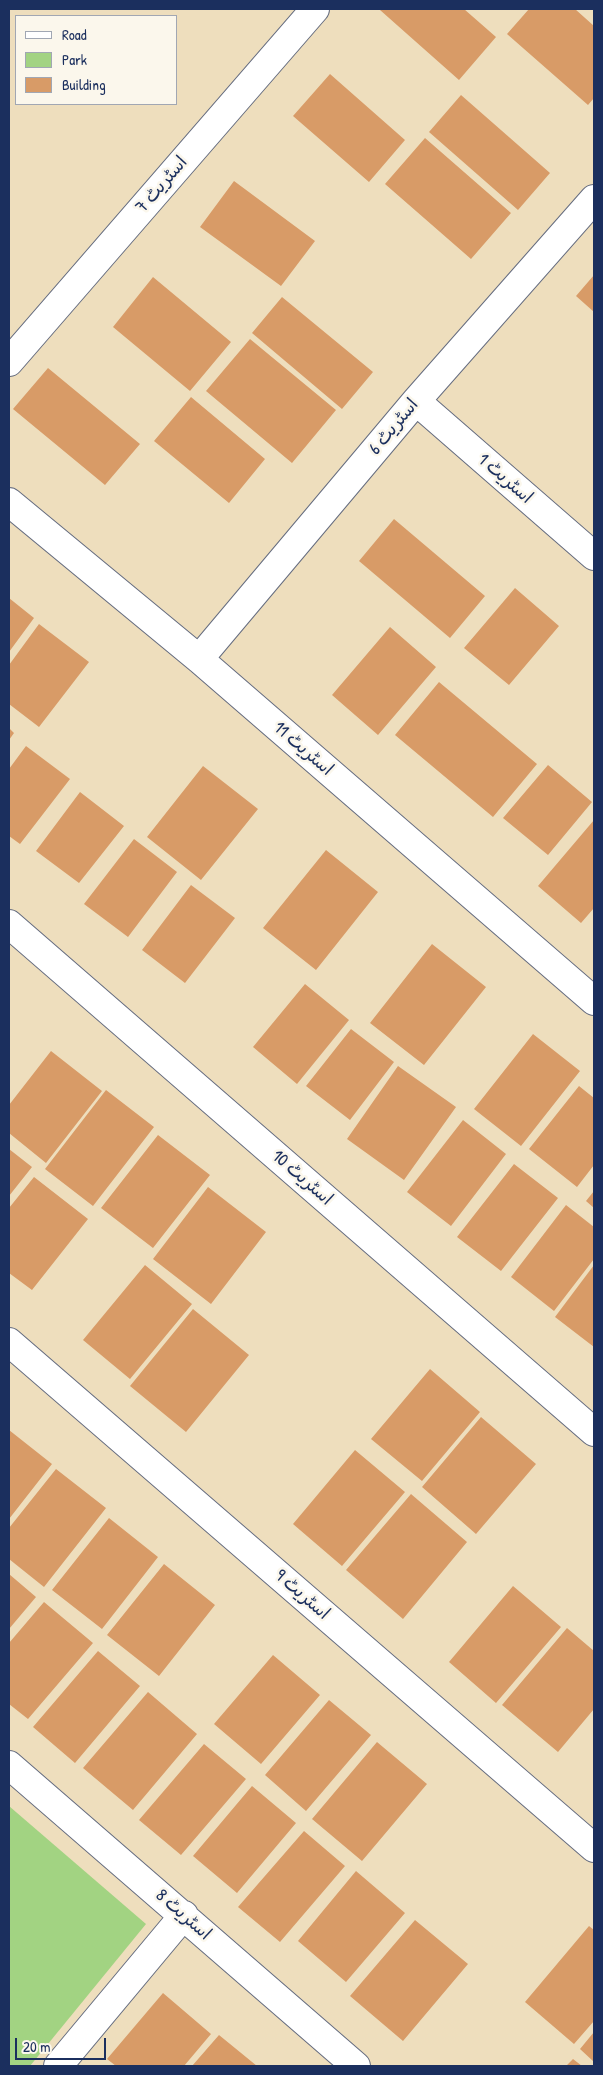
<!DOCTYPE html>
<html>
<head>
<meta charset="utf-8">
<style>
  body { margin:0 }
  #map { position:relative; width:603px; height:2075px; overflow:hidden; background:#eedebd; font-family:"Patrick Hand",sans-serif }
  canvas { display:block }
  .frame { position:absolute; inset:0; border:10px solid #1b2f5e; pointer-events:none }
  .legend { position:absolute; left:15px; top:15px; width:162px; height:90px; box-sizing:border-box; background:#fbf7ec; border:1px solid #a1a7b3; margin:0; padding:6px 9px; list-style:none; font-size:15px; color:#1b2f5e }
  .legend li { display:flex; align-items:center; gap:10px; height:25px }
  .legend b { width:25px; border:1px solid #a1a7b3 }
  .scale { position:absolute; left:15px; top:2038px; width:91px; height:22px; box-sizing:border-box; border:2px solid #1b2f5e; border-top:0; padding-left:6px; font-size:15px; line-height:18px; white-space:nowrap; color:#1b2f5e; -webkit-text-stroke:4px #fbf7ec; paint-order:stroke }
</style>
</head>
<body>
<div id="map">
<canvas width="603" height="2075"></canvas>
<div class="frame"></div>
<ul class="legend">
<li><b style="height:6px;background:#fff"></b>Road</li>
<li><b style="height:14px;background:#a2d382"></b>Park</li>
<li><b style="height:14px;background:#d89b67"></b>Building</li>
</ul>
<div class="scale">20 m</div>
</div>
<script>
const context = document.querySelector('canvas').getContext('2d');
context.lineJoin = 'round';
function fillPath(path, color) { context.fillStyle = color; context.fill(path, 'evenodd'); }
const toPath = rows => new Path2D(rows.map(r => 'M' + r).join(''));
function strokePath(path, color, width, dash) { context.strokeStyle = color; context.lineWidth = width; context.lineCap = dash ? 'butt' : 'round'; context.setLineDash(dash || []); context.stroke(path); }
function drawText(font, color, halo, rows, align = 'center') {
  context.font = font + ' "Patrick Hand","Playpen Sans Arabic",sans-serif'; context.lineWidth = 5; context.setLineDash([]); context.textBaseline = 'middle'; context.strokeStyle = halo; context.fillStyle = color; for (const [text, x, y, turn = 0] of rows) {
    context.save(); context.translate(x, y); context.rotate((+turn || 0) * Math.PI / 180); context.textAlign = isNaN(turn) ? turn : align; if (halo) context.strokeText(text, 0, 0); context.fillText(text, 0, 0); context.restore();
  }
}
fillPath(toPath([
  [9,1806,146,1924,30,2066,9,2066]
]), '#a2d382');
fillPath(toPath([
  [381,9,464,9,496,37,459,80,380,10],
  [529,9,575,9,594,26,594,98,588,105,507,34],
  [330,74,405,140,369,182,293,116],
  [461,95,550,173,518,210,429,132],
  [425,138,511,213,471,259,385,184],
  [234,181,315,241,281,286,200,227],
  [594,275,594,312,576,296],
  [153,277,231,342,190,391,113,327],
  [282,297,373,372,342,409,252,333],
  [250,339,336,410,292,463,206,391],
  [48,368,140,444,105,485,13,409],
  [191,397,265,459,229,503,154,441],
  [394,519,485,596,450,638,359,561],
  [515,588,559,626,509,685,464,648],
  [9,598,34,618,9,652],
  [39,624,89,662,39,727,9,704,9,665],
  [390,627,436,667,378,735,332,695],
  [439,682,537,764,493,817,395,735],
  [9,728,14,733,9,740],
  [26,746,70,779,20,844,9,836,9,769],
  [548,765,592,802,548,855,503,818],
  [203,766,258,809,201,880,147,837],
  [80,792,124,826,79,883,36,851],
  [594,820,594,908,581,923,538,886],
  [134,839,177,872,128,937,84,904],
  [326,850,378,892,316,970,263,928],
  [191,885,235,918,185,983,142,950],
  [432,944,486,987,424,1065,370,1023],
  [305,984,349,1020,297,1084,253,1047],
  [351,1029,394,1062,350,1120,306,1086],
  [533,1034,580,1071,521,1146,474,1109],
  [51,1051,102,1091,46,1163,9,1133,9,1105],
  [398,1066,456,1107,404,1180,347,1139],
  [579,1086,594,1098,594,1165,577,1187,529,1149],
  [106,1090,154,1127,93,1206,45,1169],
  [463,1120,506,1154,451,1226,407,1192],
  [158,1135,210,1175,153,1248,101,1208],
  [9,1149,32,1167,9,1196],
  [514,1164,558,1198,501,1271,457,1237],
  [34,1177,88,1219,32,1290,9,1273,9,1208],
  [208,1187,266,1232,211,1304,153,1259],
  [594,1191,594,1208,586,1201],
  [566,1205,594,1227,594,1259,554,1311,511,1277],
  [145,1265,192,1304,130,1379,83,1340],
  [594,1265,594,1347,555,1317],
  [193,1309,249,1355,186,1432,130,1386],
  [430,1369,480,1412,422,1481,371,1439],
  [481,1417,536,1464,476,1534,422,1487],
  [9,1430,52,1464,9,1519],
  [355,1450,405,1492,342,1566,293,1524],
  [56,1469,106,1508,44,1587,9,1559,9,1528],
  [411,1494,467,1542,403,1619,346,1570],
  [109,1518,158,1557,102,1629,52,1590],
  [164,1564,215,1605,159,1676,107,1635],
  [9,1574,36,1597,9,1629],
  [513,1586,561,1627,496,1703,449,1662],
  [44,1602,93,1643,28,1719,9,1704,9,1643],
  [567,1628,594,1651,594,1709,558,1752,502,1705],
  [98,1651,140,1686,75,1763,33,1727],
  [273,1655,320,1695,261,1764,214,1724],
  [148,1692,197,1734,133,1810,83,1768],
  [329,1700,371,1735,306,1811,265,1775],
  [377,1742,427,1784,362,1861,312,1819],
  [204,1744,246,1779,181,1855,139,1820],
  [252,1786,296,1823,237,1893,193,1856],
  [304,1831,345,1866,280,1942,238,1907],
  [356,1871,405,1913,346,1982,298,1941],
  [415,1920,468,1964,403,2041,350,1996],
  [589,1926,594,1930,594,2021,574,2044,525,2002],
  [163,1993,211,2034,184,2066,116,2066,107,2059],
  [594,2032,594,2062,580,2049],
  [219,2035,257,2066,192,2066],
  [573,2059,582,2066,566,2066]
]), '#d89b67');
const street = toPath([
  [9,362,315,9],
  [416,401,594,556],
  [9,502,199,659,594,1001],
  [199,659,416,401,594,199],
  [9,924,594,1432],
  [9,1342,594,1848],
  [9,1765,356,2066],
  [58,2066,184,1915]
]);
strokePath(street, '#656c7f', 30);
strokePath(street, '#fff', 28);
drawText('18px', '#1b2f5e', '#fbf7ec', [
  ["اسٹریٹ 7",162,185,-49],
  ["اسٹریٹ 6",394,427,-50],
  ["اسٹریٹ 1",505,479,41],
  ["اسٹریٹ 11",303,749,41],
  ["اسٹریٹ 10",302,1178,41],
  ["اسٹریٹ 9",302,1595,41],
  ["اسٹریٹ 8",183,1915,41]
]);
</script>
</body>
</html>
